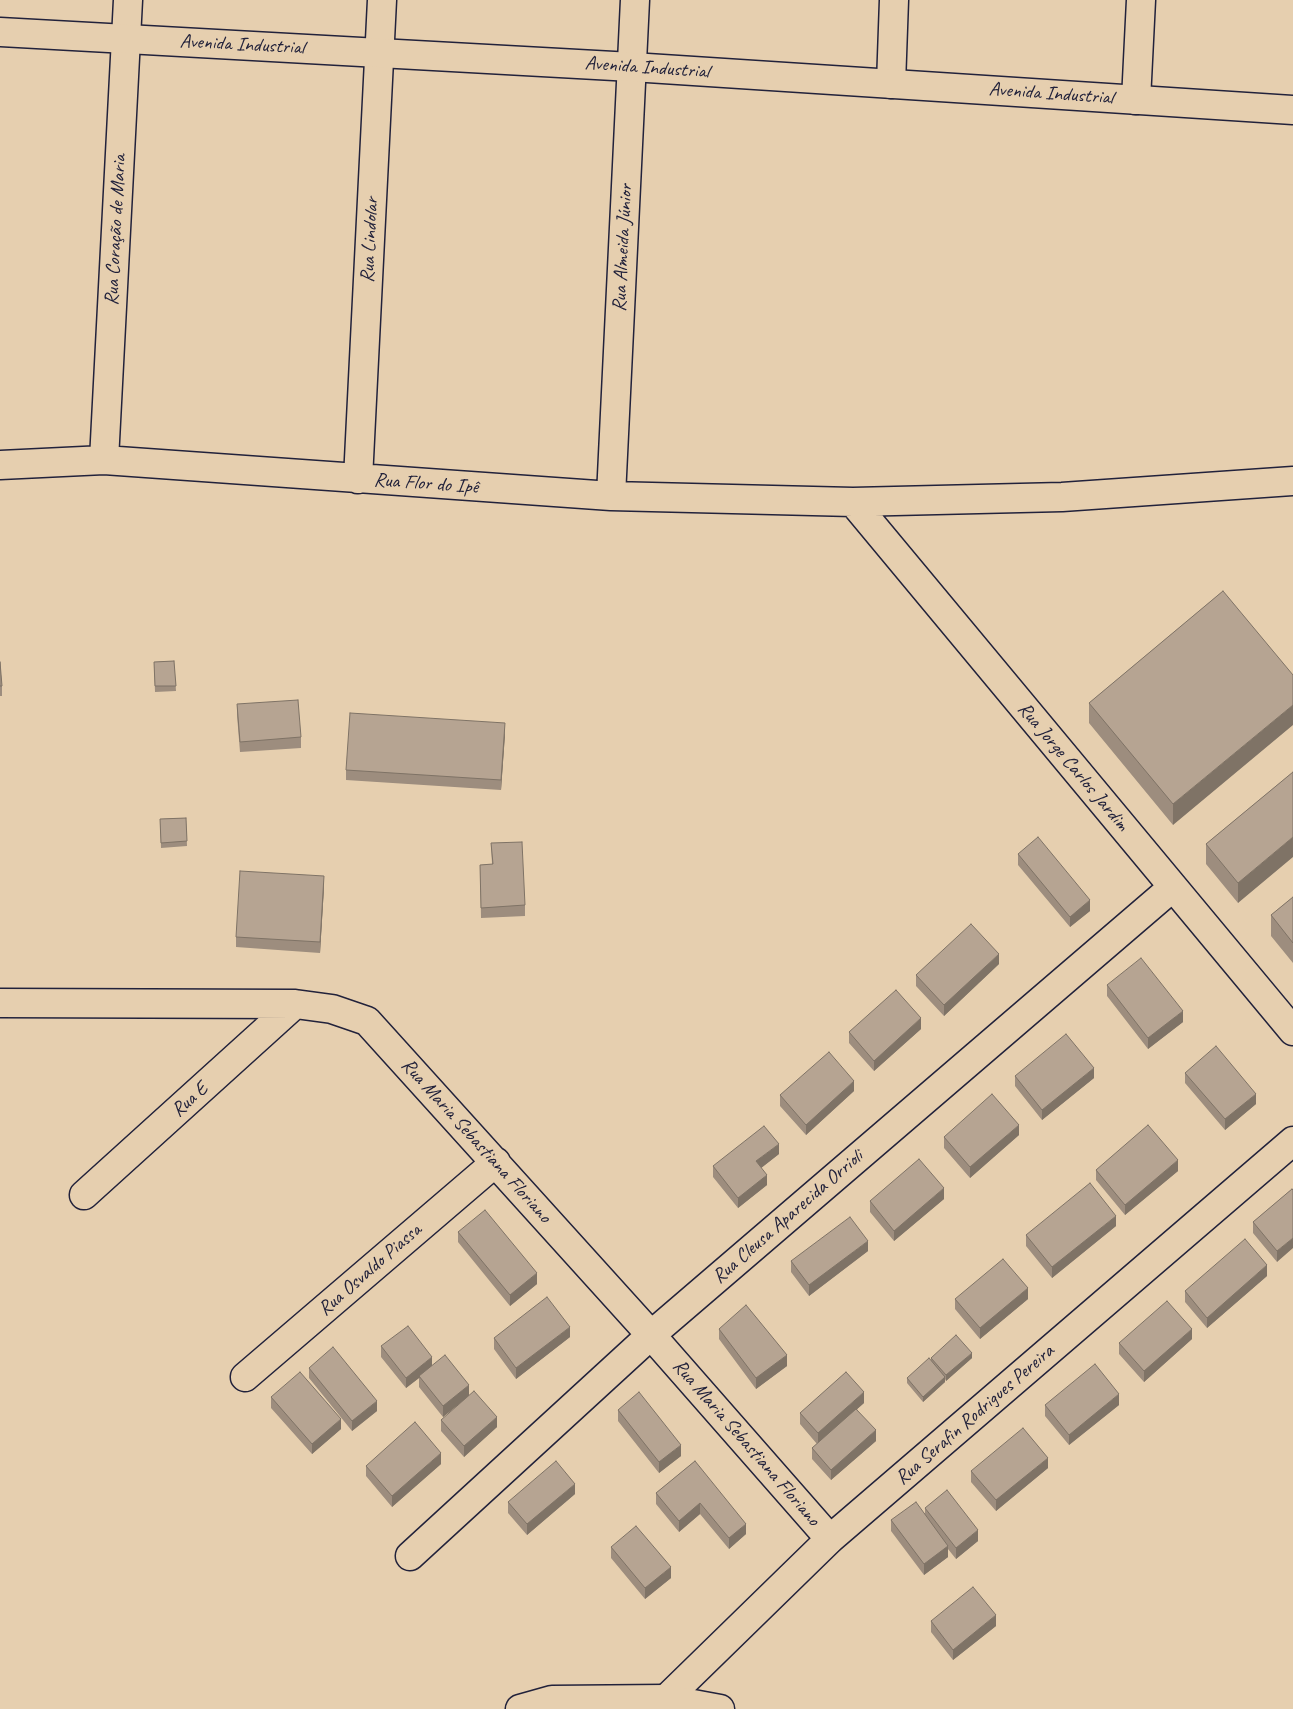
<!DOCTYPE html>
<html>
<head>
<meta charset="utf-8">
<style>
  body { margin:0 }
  canvas { display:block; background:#e6cfaf }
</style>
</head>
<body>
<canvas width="1293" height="1709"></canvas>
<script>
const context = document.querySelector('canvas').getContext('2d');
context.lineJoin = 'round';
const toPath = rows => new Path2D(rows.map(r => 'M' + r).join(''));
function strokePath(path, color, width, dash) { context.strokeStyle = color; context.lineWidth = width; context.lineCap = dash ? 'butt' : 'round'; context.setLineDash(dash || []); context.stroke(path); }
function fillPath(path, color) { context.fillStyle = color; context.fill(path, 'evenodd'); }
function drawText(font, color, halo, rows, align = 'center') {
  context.font = font + ' Caveat,sans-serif'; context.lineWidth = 4; context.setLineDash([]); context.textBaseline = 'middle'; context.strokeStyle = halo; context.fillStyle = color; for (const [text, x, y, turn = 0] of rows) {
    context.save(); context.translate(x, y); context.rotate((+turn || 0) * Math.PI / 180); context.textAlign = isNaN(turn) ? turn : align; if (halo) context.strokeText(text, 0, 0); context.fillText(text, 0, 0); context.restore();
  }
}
const minor = toPath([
  [891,84,894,0],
  [1136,100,1141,0],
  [104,460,128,0],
  [0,465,104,460,611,496,853,502,1062,497,1293,481],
  [358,479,382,0],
  [611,496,635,0],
  [853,502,1293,1031],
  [0,1003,295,1004,332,1009,367,1021,651,1335,830,1539],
  [84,1195,295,1004],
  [245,1377,496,1162],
  [410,1556,651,1335,1173,887],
  [666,1699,830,1539,1293,1141]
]);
const tertiary = toPath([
  [0,32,632,67,1293,110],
  [520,1709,552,1700,666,1699,720,1709]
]);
strokePath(minor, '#22223b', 31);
strokePath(tertiary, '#22223b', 31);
strokePath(minor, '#e6cfaf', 28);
strokePath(tertiary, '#e6cfaf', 28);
fillPath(toPath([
  [1223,591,1173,825,1089,723,1089,703],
  [174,661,176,691,155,692,154,662],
  [0,662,2,686,2,696,0,696],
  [237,704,301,737,301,748,240,752,237,715],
  [505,734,501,790,346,780,346,770],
  [1293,772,1238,903,1206,864,1206,844],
  [186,818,187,846,161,848,160,819],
  [491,843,525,905,525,916,481,918,480,865,492,864],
  [1018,854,1090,911,1070,927,1018,865],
  [324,887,320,953,236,947,236,937],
  [1293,897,1293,963,1271,936,1271,915],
  [999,964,944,1016,916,986,916,975],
  [1107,985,1183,1022,1148,1049,1107,996],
  [921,1029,874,1071,849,1043,849,1032],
  [1185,1073,1256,1104,1225,1130,1185,1083],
  [1015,1076,1094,1078,1042,1120,1015,1086],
  [854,1091,806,1135,780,1106,780,1095],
  [1019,1135,970,1178,944,1148,944,1137],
  [779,1154,761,1168,767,1185,738,1208,713,1177,713,1166],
  [1096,1170,1178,1171,1125,1215,1096,1180],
  [1292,1189,1277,1262,1253,1233,1253,1222],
  [944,1199,894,1241,870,1212,870,1201],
  [1116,1226,1052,1278,1026,1246,1026,1235],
  [458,1232,537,1284,510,1306,458,1242],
  [868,1251,809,1296,791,1272,791,1261],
  [1267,1276,1207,1328,1185,1302,1185,1291],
  [955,1299,1028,1299,980,1339,955,1309],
  [719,1329,787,1366,756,1389,719,1339],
  [570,1337,516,1379,494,1349,494,1338],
  [1192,1339,1144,1382,1119,1354,1119,1343],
  [381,1346,432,1366,469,1396,443,1417,419,1387,419,1378,406,1388,381,1357],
  [931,1358,972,1358,946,1381,945,1379,945,1382,923,1402,907,1383,907,1378,931,1361],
  [309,1368,377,1411,352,1431,309,1378],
  [271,1397,341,1429,312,1454,271,1408],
  [864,1403,857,1409,876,1441,831,1480,812,1459,812,1448,817,1444,800,1424,800,1413],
  [1045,1405,1119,1405,1069,1445,1045,1416],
  [618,1410,681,1456,659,1473,618,1421],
  [441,1420,497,1427,464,1457,441,1431],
  [695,1461,746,1534,729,1549,700,1514,679,1532,656,1504,656,1493],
  [441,1464,392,1507,366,1476,366,1466],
  [1048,1468,996,1511,971,1482,971,1471],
  [575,1494,527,1535,508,1513,508,1502],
  [925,1508,978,1541,956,1559,948,1549,948,1557,924,1575,891,1531,891,1520,925,1513],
  [611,1547,671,1578,645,1599,611,1558],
  [931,1621,996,1626,953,1660,931,1632]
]), '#9d8d7e');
fillPath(toPath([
  [1293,705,1293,725,1173,825,1173,804],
  [505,723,505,734,501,790,501,780],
  [1293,837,1293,857,1238,903,1238,883],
  [324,876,324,887,320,953,320,942],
  [1090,900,1090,911,1070,927,1070,917],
  [999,954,999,964,944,1016,944,1005],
  [1183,1011,1183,1022,1148,1049,1148,1038],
  [921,1018,921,1029,874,1071,874,1061],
  [1094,1068,1094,1078,1042,1120,1042,1110],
  [854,1081,854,1091,806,1135,806,1125],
  [1256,1094,1256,1104,1225,1130,1225,1119],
  [1019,1125,1019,1135,970,1178,970,1167],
  [779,1144,779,1154,756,1172,756,1161],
  [1178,1160,1178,1171,1125,1215,1125,1205],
  [767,1175,767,1185,738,1208,738,1198],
  [944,1188,944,1199,894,1241,894,1231],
  [1116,1216,1116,1226,1052,1278,1052,1267],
  [1293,1238,1293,1248,1277,1262,1277,1251],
  [868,1241,868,1251,809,1296,809,1285],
  [1267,1265,1267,1276,1207,1328,1207,1318],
  [537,1273,537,1284,510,1306,510,1295],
  [1028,1288,1028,1299,980,1339,980,1328],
  [570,1327,570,1337,516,1379,516,1368],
  [1192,1329,1192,1339,1144,1382,1144,1371],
  [972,1353,972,1358,946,1381,946,1375],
  [787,1355,787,1366,756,1389,756,1378],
  [432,1357,432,1368,406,1388,406,1378],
  [945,1377,945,1382,923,1402,923,1397],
  [469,1385,469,1396,443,1417,443,1406],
  [864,1392,864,1403,818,1444,818,1433],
  [1119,1394,1119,1405,1069,1445,1069,1435],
  [377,1401,377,1411,352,1431,352,1421],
  [497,1417,497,1427,464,1457,464,1446],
  [341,1419,341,1429,312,1454,312,1444],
  [876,1430,876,1441,831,1480,831,1470],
  [681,1445,681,1456,659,1473,659,1462],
  [441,1453,441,1464,392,1507,392,1496],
  [1048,1458,1048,1468,996,1511,996,1500],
  [575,1484,575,1494,527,1535,527,1524],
  [700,1503,700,1514,679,1532,679,1521],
  [746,1524,746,1534,729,1549,729,1538],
  [978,1530,978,1541,956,1559,956,1548],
  [948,1546,948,1557,924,1575,924,1564],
  [671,1567,671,1578,645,1599,645,1588],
  [996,1615,996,1626,953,1660,953,1650]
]), '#7f7366');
const building = toPath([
  [1223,591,1293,675,1293,705,1173,804,1089,703,1223,591],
  [174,661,176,686,155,686,154,662,174,661],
  [0,662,2,686,0,686,0,662],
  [298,700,301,737,240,742,237,704,298,700],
  [350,713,505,723,501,780,346,770,350,713],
  [1293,772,1293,837,1238,883,1206,844,1293,772],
  [186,818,187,841,161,843,160,819,186,818],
  [1038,837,1090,900,1070,917,1018,854,1038,837],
  [522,842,525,905,481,908,480,865,493,864,491,843,522,842],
  [240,871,324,876,320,942,236,937,240,871],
  [1293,897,1293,943,1271,915,1293,897],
  [971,924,999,954,944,1005,916,975,971,924],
  [1141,958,1183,1011,1148,1038,1107,985,1141,958],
  [896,990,921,1018,874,1061,849,1032,896,990],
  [1066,1034,1094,1068,1042,1110,1015,1076,1066,1034],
  [1216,1046,1256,1094,1225,1119,1185,1073,1216,1046],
  [829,1052,854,1081,806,1125,780,1095,829,1052],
  [992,1094,1019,1125,970,1167,944,1137,992,1094],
  [1148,1125,1178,1160,1125,1205,1096,1170,1148,1125],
  [764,1126,779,1144,756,1161,767,1175,738,1198,713,1166,764,1126],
  [919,1159,944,1188,894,1231,870,1201,919,1159],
  [1090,1183,1116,1216,1052,1267,1026,1235,1090,1183],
  [1292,1189,1293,1190,1293,1238,1277,1251,1253,1222,1292,1189],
  [485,1210,537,1273,510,1295,458,1232,485,1210],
  [850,1217,868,1241,809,1285,791,1261,850,1217],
  [1245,1239,1267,1265,1207,1318,1185,1291,1245,1239],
  [1003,1259,1028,1288,980,1328,955,1299,1003,1259],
  [547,1297,570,1327,516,1368,494,1338,547,1297],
  [1167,1301,1192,1329,1144,1371,1119,1343,1167,1301],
  [746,1305,787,1355,756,1378,719,1329,746,1305],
  [408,1326,432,1357,406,1378,381,1346,408,1326],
  [956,1335,972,1353,946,1375,931,1358,956,1335],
  [333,1347,377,1401,352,1421,309,1368,333,1347],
  [445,1355,469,1385,443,1406,419,1376,445,1355],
  [929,1358,945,1377,923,1397,907,1378,929,1358],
  [1095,1364,1119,1394,1069,1435,1045,1405,1095,1364],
  [300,1372,341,1419,312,1444,271,1397,300,1372],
  [846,1372,864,1392,818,1433,800,1413,846,1372],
  [474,1391,497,1417,464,1446,441,1420,474,1391],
  [639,1392,681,1445,659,1462,618,1410,639,1392],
  [856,1409,876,1430,831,1470,812,1448,856,1409],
  [415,1422,441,1453,392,1496,366,1466,415,1422],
  [1023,1428,1048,1458,996,1500,971,1471,1023,1428],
  [556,1461,575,1484,527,1524,508,1502,556,1461],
  [695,1461,746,1524,729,1538,700,1503,679,1521,656,1493,695,1461],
  [947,1490,978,1530,956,1548,925,1508,947,1490],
  [916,1502,948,1546,924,1564,891,1520,916,1502],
  [636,1526,671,1567,645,1588,611,1547,636,1526],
  [973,1587,996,1615,953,1650,931,1621,973,1587]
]);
fillPath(building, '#b6a492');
strokePath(building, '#7f7366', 1);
drawText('20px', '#22223b', '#e6cfaf', [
  ["Avenida Industrial",242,45,3],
  ["Avenida Industrial",647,68,4],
  ["Avenida Industrial",1051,94,4],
  ["Rua Coração de Maria",116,230,-87],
  ["Rua Lindolar",370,240,-87],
  ["Rua Almeida Júnior",623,248,-87],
  ["Rua Flor do Ipê",426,484,4],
  ["Rua Jorge Carlos Jardim",1073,767,50],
  ["Rua E",190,1100,-42],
  ["Rua Maria Sebastiana Floriano",476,1141,48],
  ["Rua Cleusa Aparecida Orrioli",788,1217,-41],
  ["Rua Osvaldo Piassa",370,1270,-41],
  ["Rua Serafin Rodrigues Pereira",975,1415,-41],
  ["Rua Maria Sebastiana Floriano",746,1443,49]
]);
</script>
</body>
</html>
